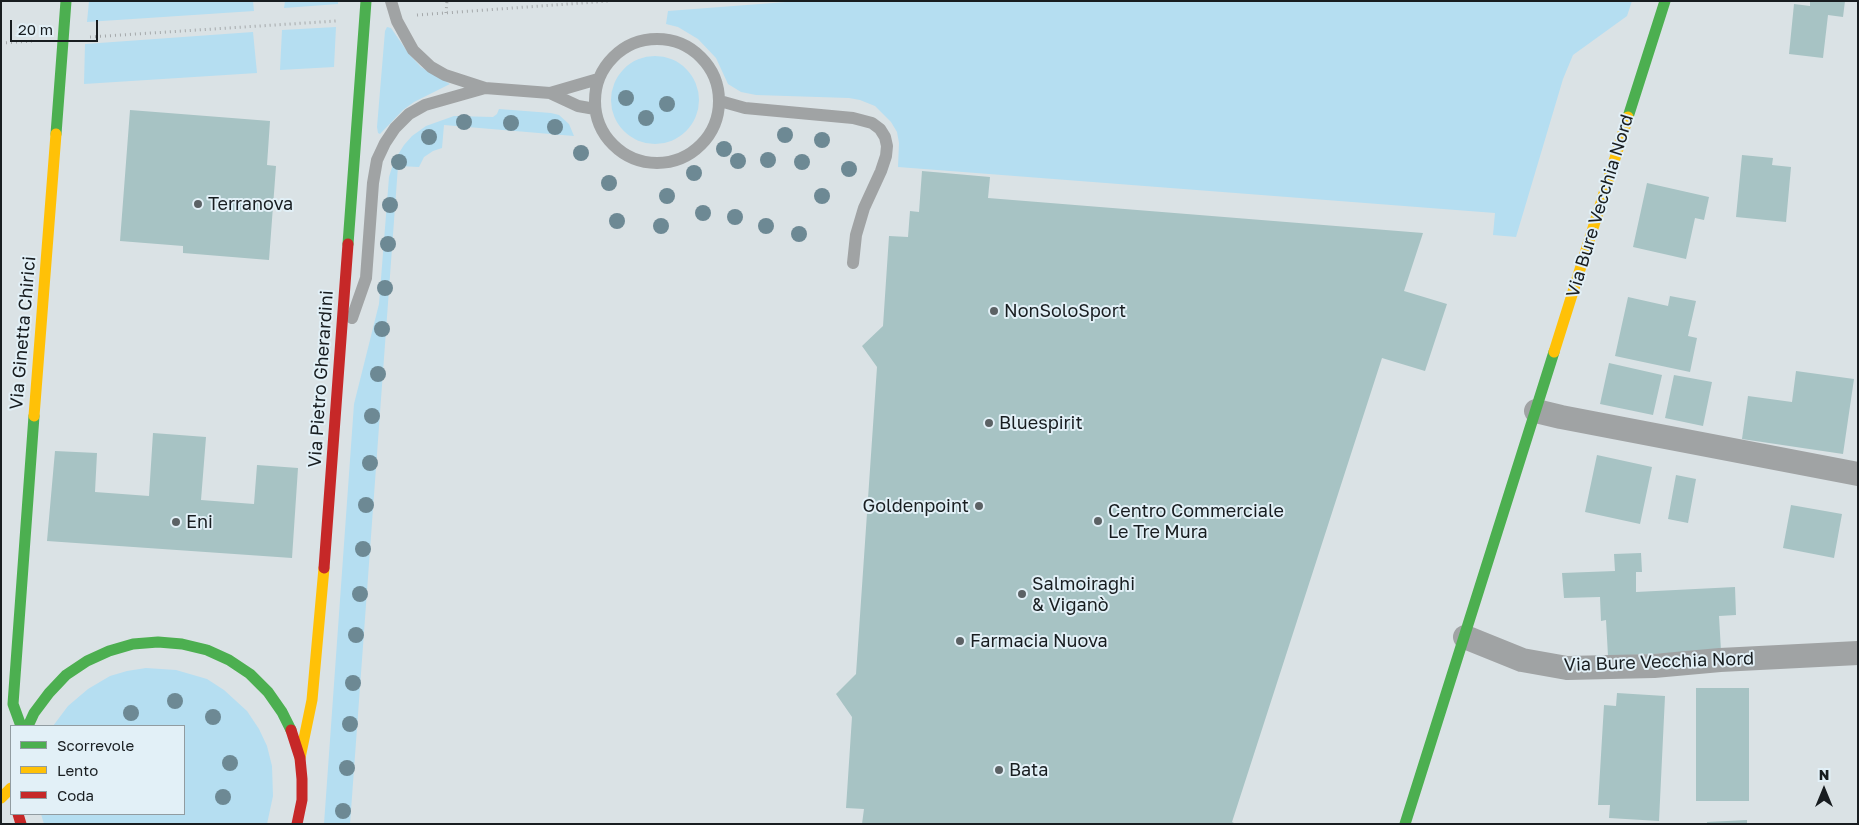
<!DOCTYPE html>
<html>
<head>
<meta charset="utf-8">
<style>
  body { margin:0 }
  #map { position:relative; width:1859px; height:825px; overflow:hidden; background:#dae2e5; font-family:"Golos Text",sans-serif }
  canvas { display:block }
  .frame { position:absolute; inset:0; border:2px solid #181d20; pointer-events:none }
  .legend { position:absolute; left:10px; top:725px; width:175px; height:90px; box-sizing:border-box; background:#e2f0f7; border:1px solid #919ca1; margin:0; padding:6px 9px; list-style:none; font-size:15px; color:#181d20 }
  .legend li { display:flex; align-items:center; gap:10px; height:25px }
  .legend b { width:25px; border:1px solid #919ca1 }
  .north { position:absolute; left:1799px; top:765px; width:50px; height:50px; -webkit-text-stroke:4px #e2f0f7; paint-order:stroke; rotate:0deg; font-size:14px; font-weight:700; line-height:20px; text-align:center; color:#181d20 }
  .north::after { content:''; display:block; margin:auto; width:18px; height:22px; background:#181d20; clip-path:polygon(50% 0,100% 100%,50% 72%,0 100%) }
  .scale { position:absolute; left:10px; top:20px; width:88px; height:22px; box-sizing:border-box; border:2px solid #181d20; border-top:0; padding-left:6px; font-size:15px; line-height:18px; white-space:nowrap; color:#181d20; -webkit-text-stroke:4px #e2f0f7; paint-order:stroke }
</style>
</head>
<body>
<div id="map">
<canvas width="1859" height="825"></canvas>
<div class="frame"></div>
<ul class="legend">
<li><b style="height:6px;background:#4caf50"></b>Scorrevole</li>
<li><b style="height:6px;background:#ffc107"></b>Lento</li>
<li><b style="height:6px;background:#c62828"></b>Coda</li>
</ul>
<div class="north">N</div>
<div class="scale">20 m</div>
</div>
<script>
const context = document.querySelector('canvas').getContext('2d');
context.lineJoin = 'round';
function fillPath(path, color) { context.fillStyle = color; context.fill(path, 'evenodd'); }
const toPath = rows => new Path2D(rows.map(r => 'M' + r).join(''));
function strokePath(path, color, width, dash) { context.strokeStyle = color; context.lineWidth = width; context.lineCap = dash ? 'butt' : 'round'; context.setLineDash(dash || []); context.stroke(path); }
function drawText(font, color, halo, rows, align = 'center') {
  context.font = font + ' "Golos Text",sans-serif'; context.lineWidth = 4; context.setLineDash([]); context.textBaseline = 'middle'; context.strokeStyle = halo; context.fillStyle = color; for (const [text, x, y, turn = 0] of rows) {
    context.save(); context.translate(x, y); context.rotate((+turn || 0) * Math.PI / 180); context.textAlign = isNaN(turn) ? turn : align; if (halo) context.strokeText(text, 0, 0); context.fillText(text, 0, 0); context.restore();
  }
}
fillPath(toPath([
  [89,1,253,1,254,11,87,22],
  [285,1,338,1,338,4,284,8],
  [799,1,1632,1,1627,16,1573,55,1563,79,1516,237,1493,235,1495,213,898,167,899,143,897,132,891,122,875,106,860,100,849,98,756,95,741,92,728,84,716,58,698,39,678,27,666,24,668,11],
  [336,27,334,67,280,70,282,30],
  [387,27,391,28,409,54,421,67,450,84,414,102,403,110,380,134,378,133,377,127,385,31],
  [253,32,257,73,84,84,85,44],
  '611 100a44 44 0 1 1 88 0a44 44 0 1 1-88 0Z',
  [499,109,551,113,559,115,569,124,574,136,444,125,442,148,433,151,424,157,419,167,398,166,350,824,324,824,354,404,379,304,389,177,394,161,404,145,412,136,426,126,454,116,493,117,497,114],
  [146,668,176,670,207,679,224,690,247,711,259,729,267,746,272,766,273,796,267,824,44,824,41,814,184,814,184,726,53,726,68,706,88,689,110,676,127,671]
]), '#b5def1');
fillPath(toPath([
  [1810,1,1845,1,1843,17,1828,15,1823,58,1789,54,1794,4,1810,6],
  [130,110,270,121,267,165,276,166,269,260,183,253,183,246,120,241],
  [1742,155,1773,158,1772,165,1791,167,1786,222,1736,217],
  [922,171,990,177,988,198,1423,233,1404,291,1447,304,1425,371,1382,358,1232,822,1236,824,862,824,864,809,846,808,852,717,836,694,856,674,877,367,862,346,883,326,889,236,908,237,910,211,919,212],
  [1647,183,1709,197,1704,220,1695,218,1686,259,1633,247],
  [1670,296,1696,301,1688,336,1697,338,1690,372,1615,356,1628,297,1668,306],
  [1609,363,1662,375,1653,415,1600,404],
  [1796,371,1854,379,1843,454,1742,439,1748,396,1792,402],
  [1674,375,1712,382,1703,426,1665,418],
  [153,433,206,437,201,500,254,504,257,465,298,468,292,558,47,541,55,451,97,453,95,492,149,496],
  [1597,455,1652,467,1640,524,1585,512],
  [1676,475,1696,479,1688,523,1668,519],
  [1791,505,1842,514,1834,558,1783,548],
  [1641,553,1642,572,1636,572,1636,592,1735,587,1736,615,1719,616,1721,651,1608,656,1606,620,1601,621,1600,597,1564,598,1562,573,1615,571,1614,554],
  [1696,688,1749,688,1749,801,1696,801],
  [1617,693,1665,696,1659,821,1609,818,1610,805,1598,805,1604,705,1616,706],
  [1747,820,1747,824,1707,824,1707,822]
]), '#a7c3c4');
strokePath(toPath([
  [446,13,447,1],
  [417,15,609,1],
  [90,37,336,21],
  [1,43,34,41]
]), '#a4a8aa', 3, [1, 4]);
strokePath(toPath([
  [391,1,397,21,413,50,431,67,445,75,485,88,550,93,598,79],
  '595 101a62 62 0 1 1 124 0a62 62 0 1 1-124 0Z',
  [550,93,578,106,595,109],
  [720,101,745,108,853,118,872,123,880,129,885,137,887,146,886,156,881,171,864,208,856,235,853,263],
  [352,318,366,278,373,183,377,160,385,143,395,128,409,114,425,105,485,88]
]), '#a0a3a4', 12);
strokePath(toPath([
  [1536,411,1561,417,1858,474],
  [1465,637,1522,660,1567,668,1654,666,1720,660,1858,653]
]), '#a0a3a4', 24);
strokePath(toPath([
  [1628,117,1665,1],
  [56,134,66,1],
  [348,244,366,1],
  [21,726,13,704,34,416],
  [28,726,34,713,49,693,66,675,87,661,109,651,133,644,158,642,182,644,207,650,229,660,250,674,268,692,282,712,291,730],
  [1405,824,1554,352]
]), '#4caf50', 11);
strokePath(toPath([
  [1554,352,1628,117],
  [34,416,56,134],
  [300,758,312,700,324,568],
  [1,798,11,788]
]), '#ffc107', 11);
strokePath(toPath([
  [324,568,348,244],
  [291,730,300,758,302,779,302,800,297,824],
  [18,814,21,824]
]), '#c62828', 11);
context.fillStyle = '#6d8994';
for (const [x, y] of [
  [626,98],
  [667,104],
  [646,118],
  [464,122],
  [511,123],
  [555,127],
  [785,135],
  [429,137],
  [822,140],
  [724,149],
  [581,153],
  [768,160],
  [738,161],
  [399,162],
  [802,162],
  [849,169],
  [694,173],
  [609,183],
  [667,196],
  [822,196],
  [390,205],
  [703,213],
  [735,217],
  [617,221],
  [661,226],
  [766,226],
  [799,234],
  [388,244],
  [385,288],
  [382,329],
  [378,374],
  [372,416],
  [370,463],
  [366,505],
  [363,549],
  [360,594],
  [356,635],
  [353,683],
  [175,701],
  [131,713],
  [213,717],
  [350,724],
  [230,763],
  [347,768],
  [223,797],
  [343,811]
]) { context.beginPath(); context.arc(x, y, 8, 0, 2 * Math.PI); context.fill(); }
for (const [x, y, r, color] of [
  [198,204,5,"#5c6265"],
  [994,311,5,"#5c6265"],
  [989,423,5,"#5c6265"],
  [979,506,5,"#5c6265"],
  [1098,521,5,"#5c6265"],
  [176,522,5,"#5c6265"],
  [1022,594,5,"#5c6265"],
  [960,641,5,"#5c6265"],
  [999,770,5,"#5c6265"]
]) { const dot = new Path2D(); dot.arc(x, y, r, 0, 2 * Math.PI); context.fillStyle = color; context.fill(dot); strokePath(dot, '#e2f0f7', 2); }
drawText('18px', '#181d20', '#e2f0f7', [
  ["Terranova",208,204],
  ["NonSoloSport",1004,311],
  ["Bluespirit",999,423],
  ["Goldenpoint",969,506,"right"],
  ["Centro Commerciale",1108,511],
  ["Le Tre Mura",1108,532],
  ["Eni",186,522],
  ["Salmoiraghi",1032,584],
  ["& Viganò",1032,605],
  ["Farmacia Nuova",970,641],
  ["Bata",1009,770]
], 'left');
drawText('18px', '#181d20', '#e2f0f7', [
  ["Via Bure Vecchia Nord",1600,206,-73],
  ["Via Ginetta Chirici",23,333,-85],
  ["Via Pietro Gherardini",321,379,-86],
  ["Via Bure Vecchia Nord",1659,662,-2]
]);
</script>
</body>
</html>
